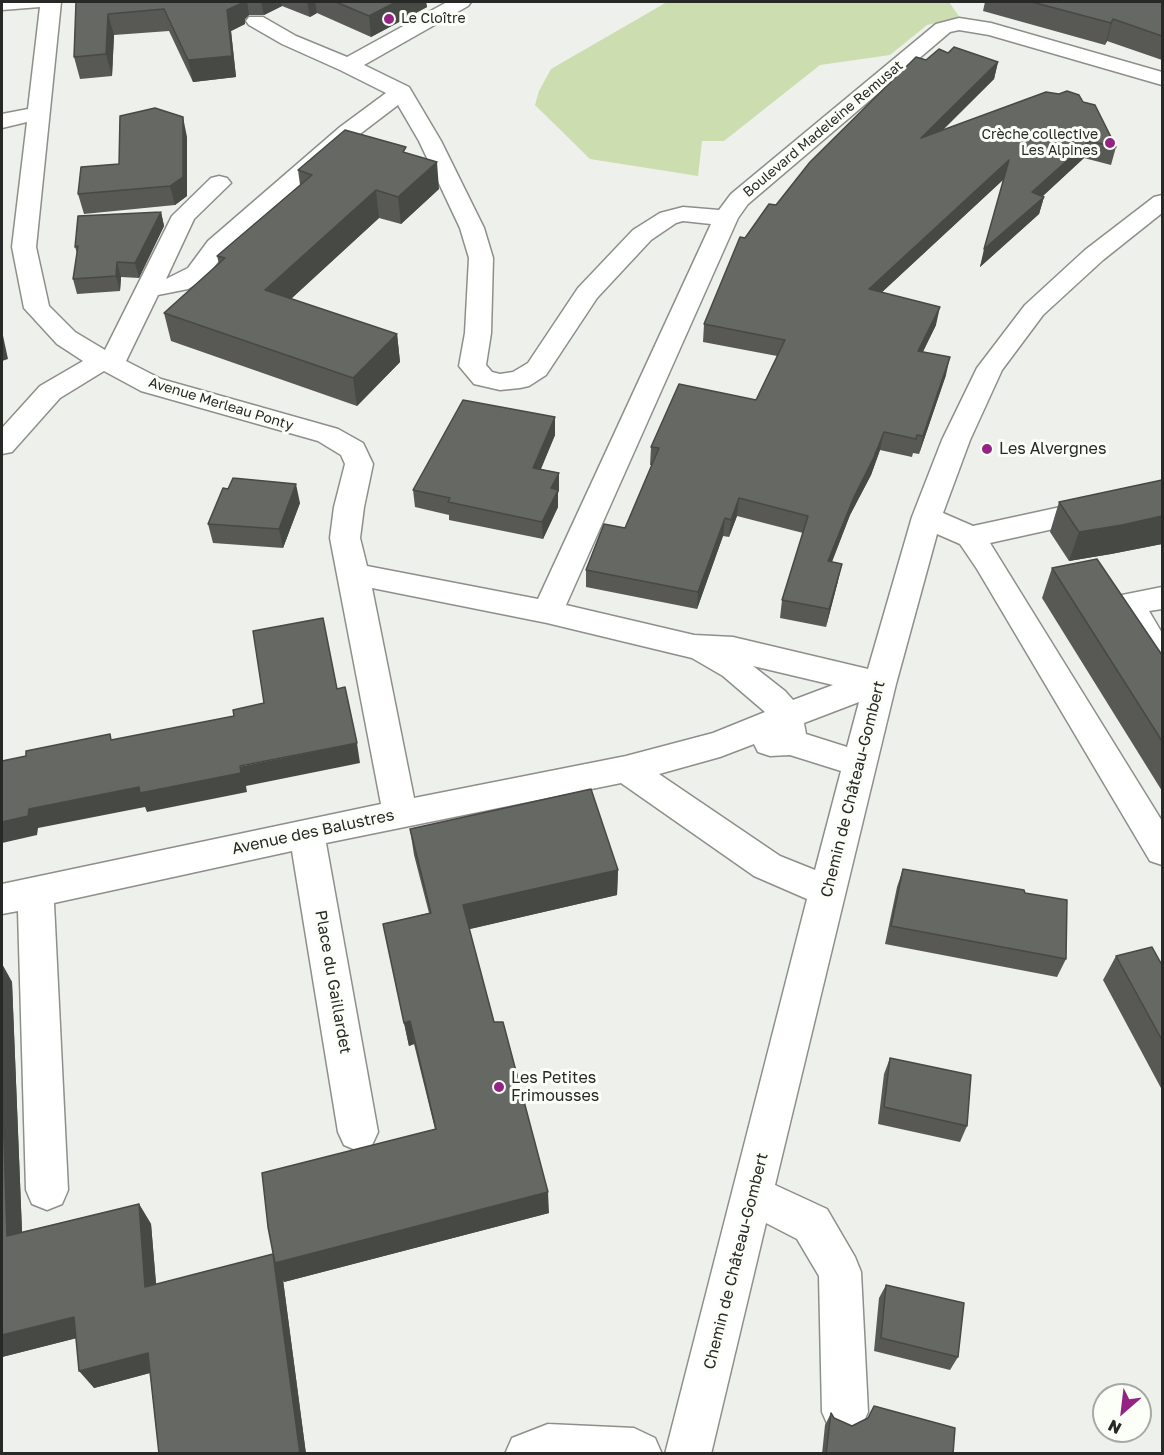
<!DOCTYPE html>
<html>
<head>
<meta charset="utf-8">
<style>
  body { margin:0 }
  #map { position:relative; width:1164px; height:1455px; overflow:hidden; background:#eef0eb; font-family:"Golos Text",sans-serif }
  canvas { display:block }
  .frame { position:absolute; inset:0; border:3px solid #282927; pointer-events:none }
  .north { position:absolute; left:1092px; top:1383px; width:60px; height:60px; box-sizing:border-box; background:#fcfef8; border:2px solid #a7a9a4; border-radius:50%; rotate:208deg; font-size:16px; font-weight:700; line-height:24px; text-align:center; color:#282927 }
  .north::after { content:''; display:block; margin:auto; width:21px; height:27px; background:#942484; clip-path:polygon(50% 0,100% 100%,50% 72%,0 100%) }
</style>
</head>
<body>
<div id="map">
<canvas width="1164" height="1455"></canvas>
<div class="frame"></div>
<div class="north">N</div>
</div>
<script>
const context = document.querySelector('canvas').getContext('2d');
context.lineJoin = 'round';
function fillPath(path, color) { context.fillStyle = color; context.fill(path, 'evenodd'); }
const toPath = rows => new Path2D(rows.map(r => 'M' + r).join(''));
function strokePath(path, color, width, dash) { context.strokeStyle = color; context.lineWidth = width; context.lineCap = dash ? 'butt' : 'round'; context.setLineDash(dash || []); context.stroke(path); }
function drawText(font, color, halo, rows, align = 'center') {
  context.font = font + ' "Golos Text",sans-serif'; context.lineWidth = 6; context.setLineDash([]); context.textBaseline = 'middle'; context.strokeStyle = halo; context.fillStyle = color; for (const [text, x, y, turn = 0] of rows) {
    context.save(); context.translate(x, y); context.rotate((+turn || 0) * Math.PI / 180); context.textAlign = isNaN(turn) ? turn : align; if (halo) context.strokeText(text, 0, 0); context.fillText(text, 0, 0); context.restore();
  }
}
fillPath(toPath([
  [667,2,949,2,960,18,927,25,890,55,820,65,724,141,702,141,698,176,590,159,535,105,539,91,551,69]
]), '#ccddb0');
const minor = toPath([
  [2,2,61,2,36,247,49,306,75,332,105,350,172,216,211,178,219,176,227,178,231,183,194,219,166,279,188,268,208,241,340,127,386,93,340,70,282,44,249,25,246,21,249,17,263,17,296,36,347,57,447,2,471,2,468,6,364,65,409,87,441,141,484,228,493,258,491,333,486,365,492,372,500,374,513,372,528,363,578,288,633,230,660,213,683,207,719,210,731,194,936,24,959,18,991,23,1162,72,1162,85,989,35,959,30,950,32,748,204,738,218,566,605,694,635,733,637,868,669,912,517,942,440,977,368,1025,305,1085,250,1154,197,1162,195,1162,213,1103,260,1043,315,1002,370,970,440,943,513,973,526,1162,485,1162,505,990,543,1162,821,1162,865,1150,861,977,569,960,544,937,534,896,684,775,1185,827,1209,855,1257,861,1272,868,1412,861,1428,845,1435,829,1428,822,1412,819,1276,797,1239,766,1223,711,1454,665,1454,807,899,754,876,621,783,326,843,378,1132,372,1145,358,1151,344,1145,338,1132,292,851,54,903,68,1190,62,1204,47,1210,32,1204,26,1190,18,911,2,914,2,884,381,804,330,538,334,507,345,464,341,455,318,441,141,391,104,371,60,398,12,452,2,454,2,428,40,386,83,361,57,344,24,308,12,247,27,122,2,128,2,114,28,109,40,7,2,10,2,2],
  [398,105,419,141,460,228,469,258,465,333,459,366,474,384,500,390,520,388,529,386,546,375,597,298,651,240,676,223,683,221,711,224,538,599,367,566,360,538,364,507,373,464,363,443,338,429,161,379,126,361,158,295,188,289,206,278,226,251,356,137,398,105],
  [372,588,547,623,692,658,723,676,765,712,713,733,626,756,414,798,372,588],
  [753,666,833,685,793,700,785,691,753,666],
  [859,702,847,747,806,734,804,723,859,702],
  [754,744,758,752,770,756,790,755,841,771,815,870,780,856,659,774,720,757,754,744],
  [1162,587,1162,609,1149,611,1162,633,1162,670,1151,666,1113,604,1117,596,1162,587],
  [548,1424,634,1428,655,1438,662,1454,505,1454,512,1438,548,1424]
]);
strokePath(minor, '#8d8f8a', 3);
fillPath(minor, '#fff');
fillPath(toPath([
  [76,2,426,2,427,7,371,37,317,13,310,17,282,6,264,15,249,15,245,19,245,24,231,31,236,77,193,82,169,31,114,35,112,76,80,79,74,57],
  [985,2,1162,2,1162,60,1107,41,1105,45,983,11],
  [948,53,998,62,994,79,943,130,1083,102,1116,147,1111,165,1084,158,1042,196,1044,197,1039,214,980,267,1004,179,882,292,936,325,923,352,946,375,919,454,913,453,912,457,880,450,871,475,850,515,832,562,838,581,826,627,780,618,782,600,803,533,737,516,729,537,723,536,697,609,586,587,586,570,625,528,652,465,650,465,651,447,756,400,777,356,703,342,704,324,745,238,776,205,926,60],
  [187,137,187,196,175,205,84,214,78,194,119,164],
  [407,153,439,189,401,224,379,218,291,299,397,334,400,362,357,406,171,341,164,313,219,264,217,256,300,185,298,170],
  [161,212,164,226,139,278,121,277,120,291,77,294,73,279,77,253,75,247],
  [555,417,555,435,541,469,559,473,559,490,558,493,558,507,543,539,449,520,449,515,415,507,413,490],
  [1162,480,1162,544,1111,554,1069,561,1050,532,1059,502],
  [228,489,300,503,283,548,213,543,208,524],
  [1052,568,1162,655,1162,791,1042,598],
  [410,829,618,870,617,895,469,929,494,1022,549,1213,284,1282,283,1280,306,1454,159,1454,150,1373,94,1388,76,1338,2,1357,2,964,12,982,22,1232,139,1204,151,1224,156,1285,273,1254,435,1129,414,1044,409,1046,383,924,429,913,414,855],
  [903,869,1025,893,1066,959,1057,977,885,944,897,887],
  [1116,956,1162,965,1162,1090,1103,980],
  [890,1058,967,1126,960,1142,878,1124,884,1074],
  [886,1285,958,1357,950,1370,874,1351,879,1298],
  [874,1406,953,1454,822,1454,825,1425,831,1413,834,1418,852,1426,867,1419]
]), '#585955');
fillPath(toPath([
  [241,2,247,2,249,15,245,19,245,24,231,31,236,77,193,82,188,60,227,10],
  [261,2,281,2,282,6,264,15],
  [307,2,315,2,317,13,310,17],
  [396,2,426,2,427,7,371,37,369,16],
  [108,14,114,35,112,76,106,54],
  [1113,19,1107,41,1105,45,1111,23],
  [998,62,994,79,917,155,921,138],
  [183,117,187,137,187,196,175,205,170,186],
  [1089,141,1084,158,1028,210,1032,192],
  [1009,160,1005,178,866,307,869,289],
  [437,162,439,189,401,224,398,197],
  [376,190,379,218,270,318,265,290],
  [1044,197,1039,214,980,267,984,249],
  [161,212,164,226,139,278,135,263],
  [117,262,121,277,120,291,116,276],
  [940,307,936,325,914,369,918,351],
  [2,331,8,359,2,361],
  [397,334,400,362,357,406,353,378],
  [950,357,946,375,919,454,923,436],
  [555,417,555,435,534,485,533,468],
  [884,432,880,450,871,475,850,515,825,579,828,561,854,497],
  [559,473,559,490,558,493,558,507,543,539,542,522,551,488],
  [296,484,300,503,283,548,279,529],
  [739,498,737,516,729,537,731,520],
  [1162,516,1162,544,1111,554,1069,561,1079,532],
  [725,518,723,536,697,609,698,592],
  [842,564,838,581,826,627,829,609],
  [357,743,360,763,246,786,247,792,147,812,145,807,38,828,37,835,2,843,2,822,29,809],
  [618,870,617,895,466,930,463,905],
  [2,964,12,982,23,1256,7,1236,2,1078],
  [410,1021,414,1044,409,1046,404,1023],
  [548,1192,549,1213,284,1282,283,1280,306,1454,300,1454,273,1254],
  [139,1204,151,1224,158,1306,145,1287],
  [74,1317,89,1335,2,1357,2,1335],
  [148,1353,161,1370,94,1388,79,1371]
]), '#474945');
const building = toPath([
  [76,2,241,2,242,3,227,10,232,56,188,60,164,9,108,14,106,54,74,57,76,2],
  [336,2,396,2,369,16,336,2],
  [1032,2,1162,2,1162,36,1113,19,1111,23,1032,2],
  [954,47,998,62,921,138,1046,92,1059,94,1067,91,1079,95,1083,102,1095,105,1116,147,1089,141,1032,192,1044,197,984,249,1009,160,869,289,940,307,918,351,950,357,923,436,917,435,916,439,884,432,874,457,854,497,828,561,842,564,829,609,782,600,808,516,739,498,731,520,725,518,698,592,586,570,604,524,625,528,659,448,651,447,679,384,756,400,785,340,704,324,740,237,745,238,769,204,776,205,810,162,916,57,926,60,939,49,948,53,954,47],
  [155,108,183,117,183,177,170,186,78,194,81,167,119,164,120,116,155,108],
  [345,130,406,147,403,152,437,162,398,197,376,190,265,290,397,334,353,378,164,313,225,258,217,256,312,175,298,170,345,130],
  [161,212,135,263,117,262,116,276,73,279,78,246,75,247,78,216,161,212],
  [463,400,555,417,533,468,559,473,551,488,558,490,542,522,448,502,450,498,413,490,463,400],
  [233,478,296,484,279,529,208,524,223,488,228,489,233,478],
  [1162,480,1162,516,1122,525,1079,532,1059,502,1162,480],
  [1097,559,1162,655,1162,741,1052,568,1097,559],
  [323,618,337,689,345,687,357,743,240,766,241,773,140,793,139,787,29,809,28,816,2,822,2,761,26,756,26,751,110,734,111,740,234,716,233,710,264,703,253,631,323,618],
  [591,789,618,870,463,905,494,1022,503,1022,548,1192,275,1263,268,1227,262,1173,436,1129,410,1021,404,1023,383,924,431,913,410,829,591,789],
  [903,869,1024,890,1025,893,1067,900,1066,959,891,926,903,869],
  [1152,947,1162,965,1162,1040,1116,956,1152,947],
  [890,1058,971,1075,967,1126,884,1107,890,1058],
  [2,1078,7,1236,139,1204,145,1287,273,1254,300,1454,159,1454,148,1353,79,1371,74,1317,2,1335,2,1078],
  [886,1285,964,1303,958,1357,881,1338,886,1285],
  [874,1406,955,1428,953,1454,826,1454,831,1413,834,1418,852,1426,868,1418,874,1406]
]);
fillPath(building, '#666863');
strokePath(building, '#474945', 1.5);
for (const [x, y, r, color] of [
  [389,19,6,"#942484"],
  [1110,143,6,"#942484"],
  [987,449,6,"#942484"],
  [499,1087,6,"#942484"]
]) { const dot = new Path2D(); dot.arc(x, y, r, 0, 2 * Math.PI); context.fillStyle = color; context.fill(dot); strokePath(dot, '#fcfef8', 2); }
drawText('14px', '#282927', '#fcfef8', [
  ["Le Cloître",401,19],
  ["Crèche collective",1098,135,"right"],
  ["Les Alpines",1098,151,"right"]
], 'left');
drawText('14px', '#282927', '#fcfef8', [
  ["Boulevard Madeleine Remusat",823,129,-40],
  ["Avenue Merleau Ponty",221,404,17]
]);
drawText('16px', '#282927', '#fcfef8', [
  ["Les Alvergnes",999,449],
  ["Les Petites",511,1078],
  ["Frimousses",511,1096]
], 'left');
drawText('16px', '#282927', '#fcfef8', [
  ["Chemin de Château-Gombert",853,789,-76],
  ["Avenue des Balustres",313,832,-12],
  ["Place du Gaillardet",333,982,80],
  ["Chemin de Château-Gombert",736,1261,-76]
]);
</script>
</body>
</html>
